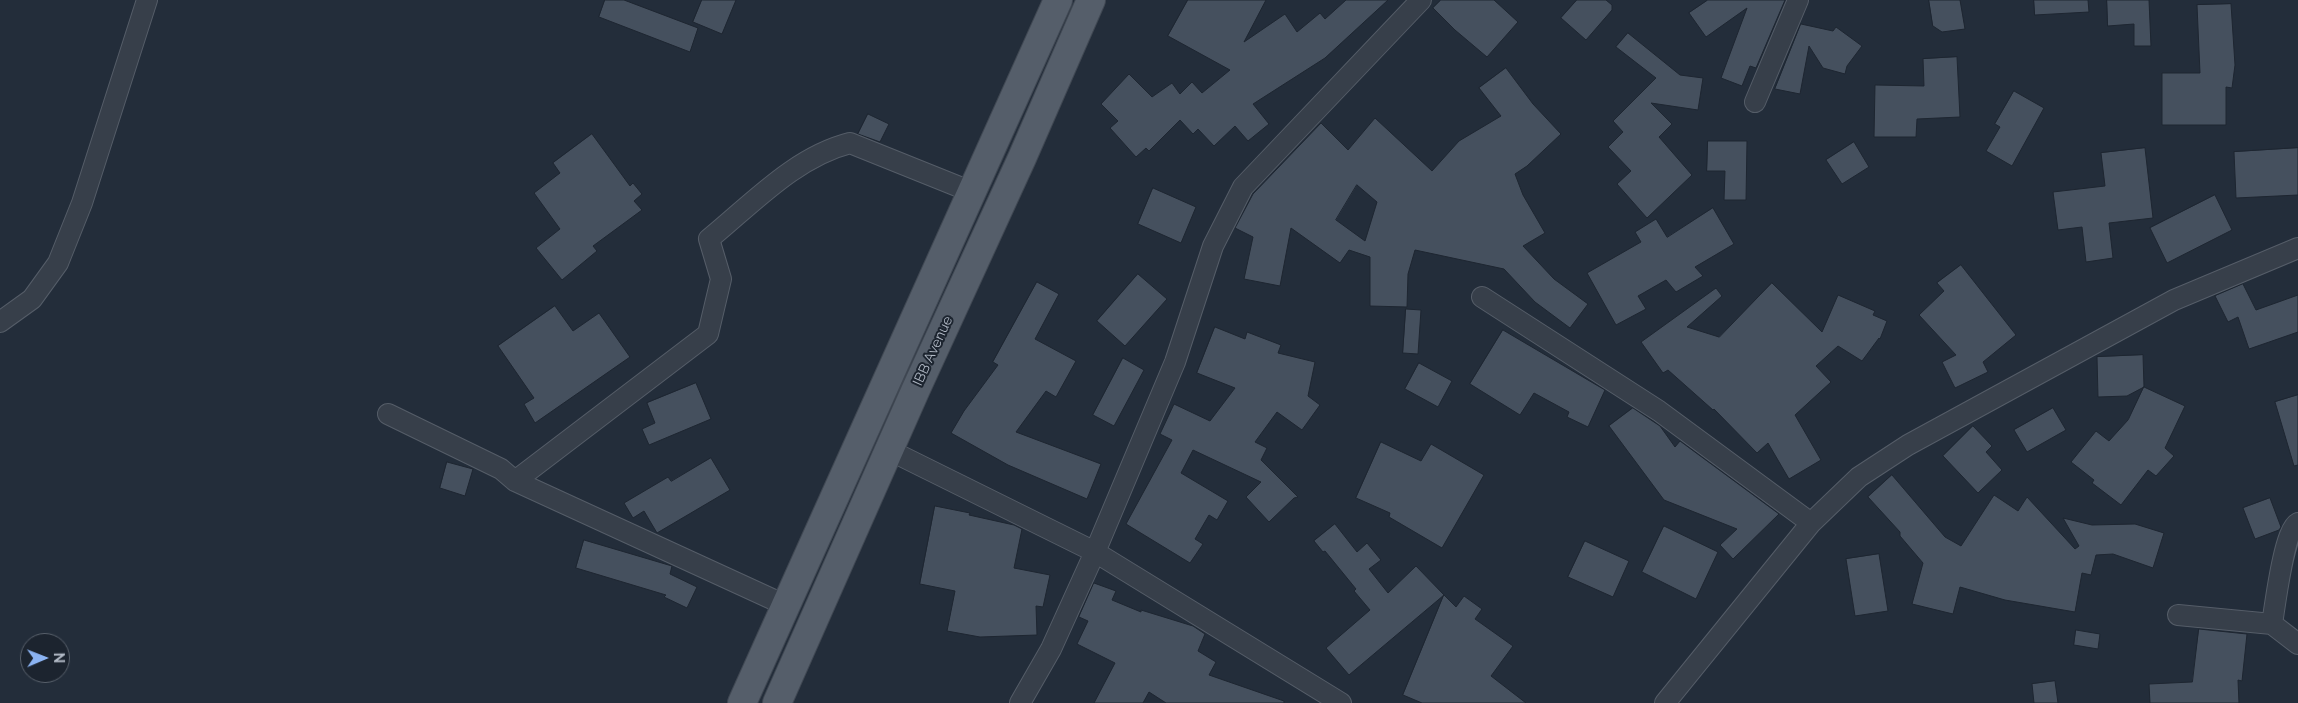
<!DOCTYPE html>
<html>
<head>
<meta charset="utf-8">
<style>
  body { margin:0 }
  #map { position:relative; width:2298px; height:703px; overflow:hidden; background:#232d3a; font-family:Raleway,sans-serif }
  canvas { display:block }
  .north { position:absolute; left:20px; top:633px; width:50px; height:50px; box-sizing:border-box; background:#1c242f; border:1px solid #58606b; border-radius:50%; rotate:89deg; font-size:14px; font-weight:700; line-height:20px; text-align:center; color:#b2bac6 }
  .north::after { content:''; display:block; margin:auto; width:18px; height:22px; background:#8bb3f2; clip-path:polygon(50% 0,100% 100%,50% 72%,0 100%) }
</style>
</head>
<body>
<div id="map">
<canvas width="2298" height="703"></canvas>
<div class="north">N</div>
</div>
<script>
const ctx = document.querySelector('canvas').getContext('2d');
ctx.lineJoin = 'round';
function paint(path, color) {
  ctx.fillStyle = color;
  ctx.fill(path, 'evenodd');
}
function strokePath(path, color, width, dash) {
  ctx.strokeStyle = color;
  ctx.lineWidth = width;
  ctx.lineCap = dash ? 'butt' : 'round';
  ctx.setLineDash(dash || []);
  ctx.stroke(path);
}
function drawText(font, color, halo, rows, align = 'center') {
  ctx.font = font + ' Raleway,sans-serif';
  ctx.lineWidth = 4;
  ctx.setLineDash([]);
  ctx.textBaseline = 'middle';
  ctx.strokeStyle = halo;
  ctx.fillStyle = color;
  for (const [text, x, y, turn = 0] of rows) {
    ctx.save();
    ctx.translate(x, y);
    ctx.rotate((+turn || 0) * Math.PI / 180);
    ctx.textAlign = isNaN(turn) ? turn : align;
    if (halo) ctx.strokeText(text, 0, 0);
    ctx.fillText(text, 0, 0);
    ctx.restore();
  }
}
const building = new Path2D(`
  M605,0H624L698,28L690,52L599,17Z
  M702,0H736L722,34L693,22Z
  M1188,0H1266L1244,42L1285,14L1297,32L1320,13L1325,19L1346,0H1388L1325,58L1253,104L1269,124L1248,141L1235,126L1214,146L1198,129L1193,134L1180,120L1149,151L1146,148L1136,157L1110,128L1118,121L1101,104L1129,74L1152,97L1172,83L1180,94L1192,82L1202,93L1230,70L1168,36Z
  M1441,0H1494L1518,22L1487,57L1455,30L1433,8Z
  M1577,0H1606L1612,5V10L1586,40L1561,18Z
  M1708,0H1785L1756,68L1750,66L1742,86L1721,78L1747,8L1706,37L1689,13Z
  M1929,0H1960L1965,29L1942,32L1933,26Z
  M2034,0H2088L2089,12L2035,15Z
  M2107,0H2149L2151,46H2134V24L2108,26Z
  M2231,4L2235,65L2232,88L2226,87V125H2162V73H2200L2197,5Z
  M1801,24L1833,31L1836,27L1862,46L1847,66L1845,74L1823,68L1809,46L1800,94L1775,89Z
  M1628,33L1680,75L1703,78L1698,110L1651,103L1672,124L1659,137L1692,175L1647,218L1617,184L1631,171L1608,147L1623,132L1613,121L1656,78L1616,47Z
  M1957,57L1960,117L1917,119L1916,137H1874L1875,85L1924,86L1923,59Z
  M1506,68L1533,104L1561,134L1527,166L1515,174L1523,195L1545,233L1523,246L1554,279L1588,304L1570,328L1535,302L1504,269L1415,250L1408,274L1407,307L1370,306V257L1349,250L1340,263L1291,228L1280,286L1244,279L1253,237L1235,228L1253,194L1321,123L1348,150L1375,118L1432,171L1459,141L1501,116L1479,88ZM1357,185L1377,202L1365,241L1336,220Z
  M2014,91L2044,108L2012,166L1986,151L2000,127L1995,124Z
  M868,114L889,124L880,142L858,134Z
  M592,134L630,186L633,183L642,194L634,201L642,210L593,246L597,251L562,280L536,248L560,229L534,193L560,173L553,163Z
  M1708,141H1747L1746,200H1724L1725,171H1707Z
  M1854,142L1869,167L1842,184L1826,160Z
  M2145,148L2153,218L2109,223L2113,258L2086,262L2082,227L2058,230L2053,192L2105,186L2101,153Z
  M2298,148V195L2236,198L2234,152Z
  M1153,188L1196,207L1181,243L1138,224Z
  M2215,195L2232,230L2167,263L2150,228Z
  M1713,208L1734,244L1695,267L1703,276L1676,292L1666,280L1638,296L1646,309L1616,325L1587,273L1641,242L1635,232L1656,219L1667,237Z
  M1961,265L2016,335L1983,362L1988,372L1955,388L1942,362L1956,355L1919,315L1944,291L1937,283Z
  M1138,274L1167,299L1125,346L1097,321Z
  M1037,282L1059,294L1035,339L1076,361L1056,397L1046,391L1016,432L1101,464L1087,499L1008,465L951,433L964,411L998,365L993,362Z
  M1772,283L1822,332L1838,295L1875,311L1873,315L1887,321L1880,339L1879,338L1862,361L1838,346L1816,366L1831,382L1795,415L1821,460L1789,479L1768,443L1757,453L1714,409L1713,410L1668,370L1663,373L1641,342L1716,288L1722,296L1687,327L1719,337Z
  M2243,284L2256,310L2298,295V332L2249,349L2238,317L2228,322L2215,296Z
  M555,306L573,331L599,313L630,357L535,423L524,404L534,398L498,346Z
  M1406,309L1421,310L1418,354L1403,353Z
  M1215,327L1245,339L1247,332L1281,345L1278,353L1315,362L1308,396L1320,405L1302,430L1277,412L1255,442L1267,448L1261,460L1298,497L1294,498L1269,522L1246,497L1261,482L1193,450L1181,473L1228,501L1217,520L1209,515L1195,539L1203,544L1190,563L1126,524L1172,440L1160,434L1174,404L1210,421L1235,388L1197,373Z
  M1503,330L1605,390L1588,427L1567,417L1569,412L1534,393L1520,415L1470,384Z
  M2143,355L2144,387L2127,396L2098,397L2097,357Z
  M1123,358L1144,370L1114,426L1093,415Z
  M1419,363L1452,381L1438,407L1405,389Z
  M696,383L711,419L649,445L642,429L655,423L647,403Z
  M2144,387L2185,406L2165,448L2174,456L2156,476L2148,470L2121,505L2092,483L2094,480L2071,462L2096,431L2109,441L2128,420Z
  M2298,395V465L2294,466L2275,402Z
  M1633,408L1660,426L1675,447L1680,441L1779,514L1733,559L1720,545L1737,529L1664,500L1609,426Z
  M2053,408L2066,430L2027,452L2014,430Z
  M1973,426L1992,446L1986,452L2002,470L1978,493L1943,456Z
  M1381,442L1421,461L1431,444L1484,475L1442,548L1389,517L1390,513L1356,498Z
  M711,458L730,490L657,533L644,511L633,518L624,503L668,477L671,481Z
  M447,462L473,469L465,496L440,488Z
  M1892,475L1945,537L1961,546L1994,495L2018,511L2027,497L2075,549L2079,546L2063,518L2092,525L2135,524L2164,533L2153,568L2113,554L2096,555L2091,575L2082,573L2075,612L2005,600L1960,587L1953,614L1912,604L1923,563L1900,536V532L1868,497Z
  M2270,498L2281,527L2279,530L2255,539L2243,508Z
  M935,506L970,513L969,515L1014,525L1022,529L1014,568L1050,575L1043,607L1036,606L1037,635L980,637L947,631L955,591L920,584Z
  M1335,524L1357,552L1367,543L1381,560L1369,569L1388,593L1416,566L1444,595L1349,675L1326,648L1370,610L1354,591L1356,589L1325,551L1323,552L1314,541Z
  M1664,526L1718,552L1696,599L1642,572Z
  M584,540L672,566L670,574L697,587L687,608L664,597L666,595L576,568Z
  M1585,541L1629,561L1613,597L1568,577Z
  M1879,554L1888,611L1855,616L1846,559Z
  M1094,583L1116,591L1112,600L1141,612V610L1193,626L1205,634L1198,651L1216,662L1209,675L1284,701V703H1166L1149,692L1143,703H1094L1115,663L1077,644L1088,621L1079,617Z
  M1444,595L1456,607L1464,596L1482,609L1475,619L1513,646L1491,676L1526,703H1422L1403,695Z
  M2199,629L2247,634L2242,681L2238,680L2239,703H2150L2149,684L2192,682Z
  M2076,630L2100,634L2098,649L2074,645Z
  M2055,681L2058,703H2034L2032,684Z`);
const street = new Path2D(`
  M1755,102L1798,0
  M1482,297L1659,411L1811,523
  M0,322L32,299L58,263L82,203L147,0
  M388,414L501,469L515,481L785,605
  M889,450L1095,552L1341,703
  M515,481L708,334L721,279L709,239C752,204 795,157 850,143L972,192
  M2178,615L2272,624L2298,644
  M2272,624C2275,606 2284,530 2298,523
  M1020,703L1051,649L1095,552L1175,362L1213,246L1243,187L1421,0
  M1665,703L1811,523L1859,477L1908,445L2174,300L2298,248`);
const primary = new Path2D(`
  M742,703L1058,0
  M777,703L916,389L1022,158L1091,0`);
const streetNames = [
  ["IBB Avenue",933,351,-65]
];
paint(building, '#45505e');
strokePath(building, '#1e2631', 1);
strokePath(street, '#555d68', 22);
strokePath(primary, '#404853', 30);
strokePath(street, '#373f4a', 20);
strokePath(primary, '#555e6a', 28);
drawText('14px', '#b2bac6', '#1c242f', streetNames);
</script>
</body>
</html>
